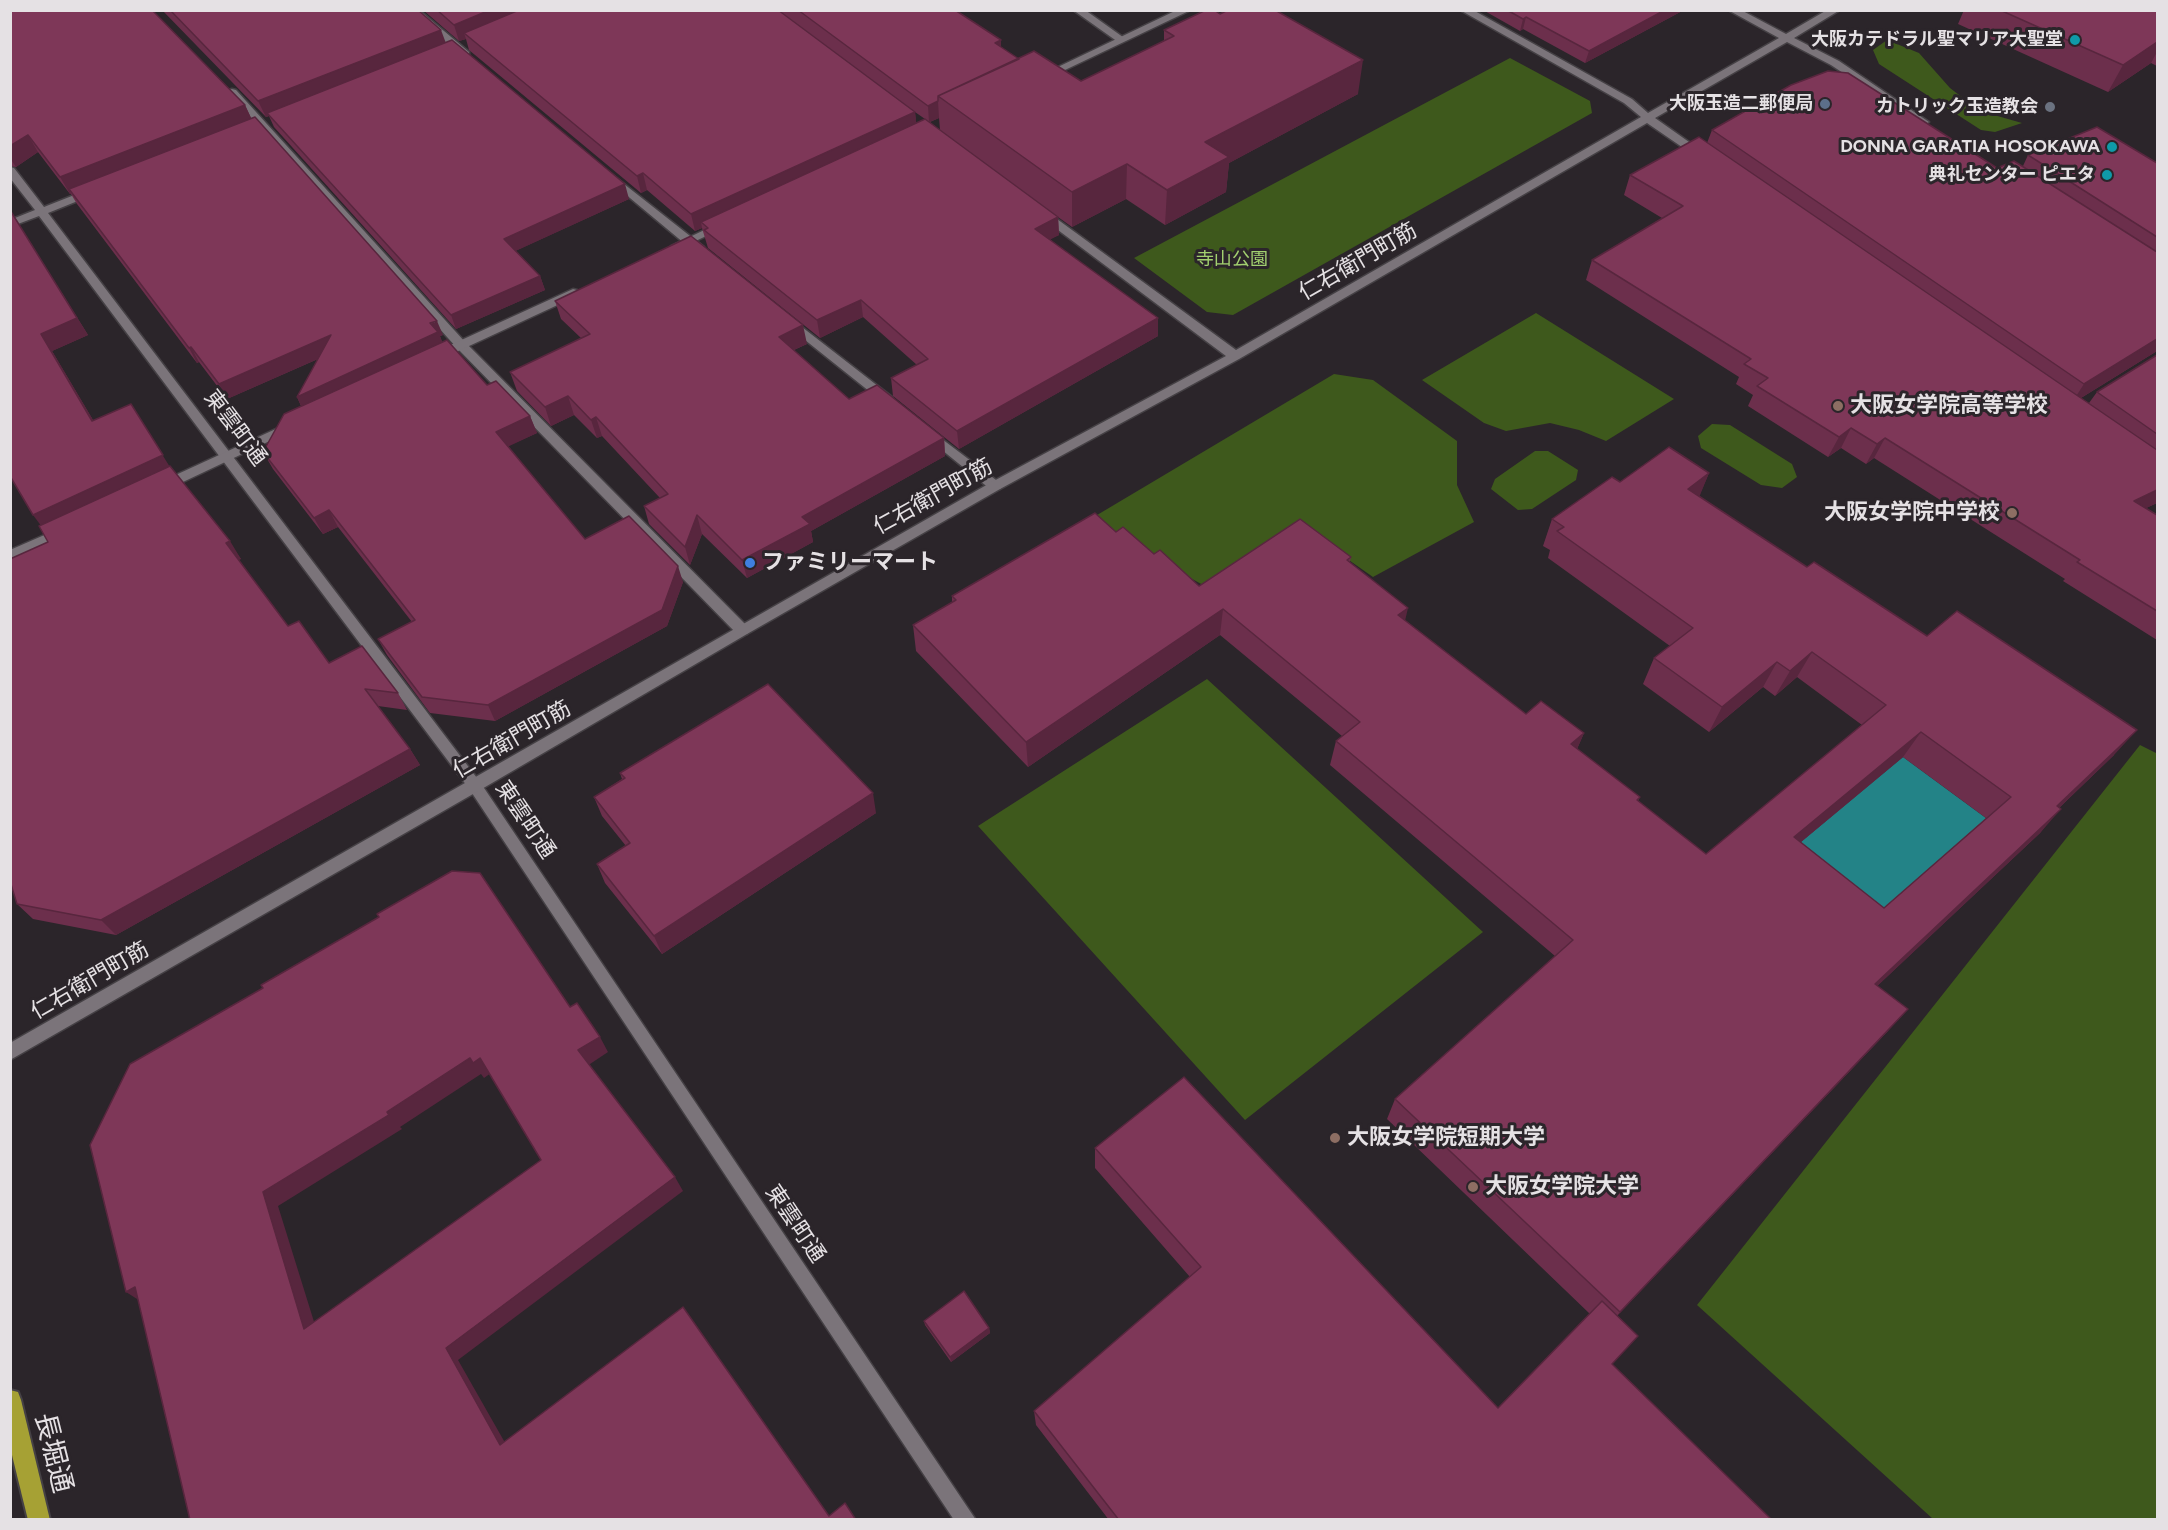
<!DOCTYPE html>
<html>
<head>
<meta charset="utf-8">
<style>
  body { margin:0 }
  #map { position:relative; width:2168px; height:1530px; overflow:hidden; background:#2b252a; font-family:Figtree,sans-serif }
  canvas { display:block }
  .frame { position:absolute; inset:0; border:12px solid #e5e1e4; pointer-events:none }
</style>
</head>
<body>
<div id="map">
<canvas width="2168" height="1530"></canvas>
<div class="frame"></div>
</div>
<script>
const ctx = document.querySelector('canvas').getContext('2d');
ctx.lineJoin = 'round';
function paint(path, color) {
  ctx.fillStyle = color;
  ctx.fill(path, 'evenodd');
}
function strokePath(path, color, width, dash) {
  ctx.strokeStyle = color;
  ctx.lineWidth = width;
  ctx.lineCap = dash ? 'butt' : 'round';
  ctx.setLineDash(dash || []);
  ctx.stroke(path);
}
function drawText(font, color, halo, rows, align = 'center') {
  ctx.font = font + ' Figtree,"Noto Sans JP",sans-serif';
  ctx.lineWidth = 6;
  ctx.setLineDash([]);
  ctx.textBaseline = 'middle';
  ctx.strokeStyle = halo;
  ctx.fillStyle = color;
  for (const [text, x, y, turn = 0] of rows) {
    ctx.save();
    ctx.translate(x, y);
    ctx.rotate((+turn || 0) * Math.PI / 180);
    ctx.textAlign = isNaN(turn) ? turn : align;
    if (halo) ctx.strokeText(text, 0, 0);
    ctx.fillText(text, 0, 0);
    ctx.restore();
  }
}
const green = new Path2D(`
  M1887,40L1919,53L1950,88L1980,111L2022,123L1995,132L1981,130L1879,64L1873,50Z
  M1510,58L1590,101L1592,113L1233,315L1207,312L1134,258Z
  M1536,313L1674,399L1606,441L1579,430L1550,423L1506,431L1484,423L1422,380Z
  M1334,374L1373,380L1457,441V485L1474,522L1373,577L1306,530L1203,585L1087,521Z
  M1712,424L1730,425L1792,464L1797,477L1782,488L1761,485L1701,448L1698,436Z
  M1535,451H1548L1578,470L1576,480L1532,509L1518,510L1491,489L1495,479Z
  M1207,679L1483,932L1245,1120L978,826Z
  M2140,745L2158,754L2157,1519H1933L1697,1305Z`);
const water = new Path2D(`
  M1903,757L1990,821L1866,931L1778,861Z`);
const service = new Path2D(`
  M1073,10H1085L1127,40L1118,42Z`);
const minor = new Path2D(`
  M407,10H419L469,52V56H461Z
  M232,89L236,90L465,342L747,626L749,630L747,634H737L457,348L228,94V90Z
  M10,167L14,168L44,207L87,190H95V194L48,213L480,782L976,1520H954L470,790L39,216L10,227V220L35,210L10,178Z
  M610,173L704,247V253H696L606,178V174Z
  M789,317L892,397L894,400L892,403H884L785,324V318Z
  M930,430L1000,483L1002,486L1000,489H990L926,437L924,434L926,431Z`);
const tertiary = new Path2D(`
  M1177,10H1191L1046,79L1037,77Z
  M1460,10H1473L1632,99L1648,113L1779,38L1728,10H1741L1786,34L1827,10H1840L1794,38L1839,61L1929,122L1924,125L1920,124L1831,65L1787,42L1655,118L1706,154V158H1698L1647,123L1239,359L1000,489L747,634L480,790L10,1060V1043L990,483L1226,356L1038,215V211H1046L1236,350L1641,117L1624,103Z
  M721,222L727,225L725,227L681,248H673L671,246Z
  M573,289L577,290V296L441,359H433L431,356L433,353Z
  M291,422L295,423L297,426L295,429L166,490L161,492L154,487L156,484Z
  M65,526L72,531L70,534L10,561V550Z`);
const trunk = new Path2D(`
  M10,1390L18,1392L21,1400L50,1520H28L10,1447Z`);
const wall = new Path2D(`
  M10,10L245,105L251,118L443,335L440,336L442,342L487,385L530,416L537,433L508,446L585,539L683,582L667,626L495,721L430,713L387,655L378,639L412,622L338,527L323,534L273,469L263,452L301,406L297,397L318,359L227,399L199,362L197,363L77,204L71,194H70L38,152L16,167L10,166Z
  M162,10H418L445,43L629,199L515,251L540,276L545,290L456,329L274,127L269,116L266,117Z
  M423,10H955L1001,47L1019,59L1081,81L1164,42V30L1358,94L1229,163L1226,192L1165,225L1126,199L1072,227L1058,217L1059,235L1050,239L1158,336L959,449L893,396L891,378L917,365L863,317L820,338L708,248L702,228L695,231L647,190L641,193L469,50L466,39L459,41ZM915,112L925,119L916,123ZM939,118L940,130L930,122Z
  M1483,10H1684L1585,63L1523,29L1520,31Z
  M1964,10H2157V66L2151,63L2108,92L1958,24Z
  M1712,130L1997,168L2023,166L2028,155L2157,163V351L2081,398L2089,403L2097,392L2157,355V503L2146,508L2157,515V640L2063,581L2065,579L1874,458L1866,464L1841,448L1828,457L1748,406L1753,395L1736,384L1739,377L1586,280L1592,260L1662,218L1624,195L1630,175L1707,143Z
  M10,210L88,335L52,351L93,420L170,467L241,559L238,560L288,626L329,663L398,693L407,710L378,706L410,749L420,765L116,935L33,919L17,904L48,542L41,526Z
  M555,301L807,344L794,350L849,399L944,438L945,456L811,531L813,542L747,578L702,534L690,565L649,524L644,506L660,498L602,436L597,438L574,415L551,426L517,391L510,372L581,338L561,319Z
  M1709,473L1699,496L1807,567L1927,636L2114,755L2060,807L2040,833L1877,986L1888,1031L1617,1316L1612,1364L1772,1520H1109L1036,1425L1034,1411L1190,1277L1095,1168V1148L1498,1408L1590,1314L1387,1119L1395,1099L1555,956L1330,765L1336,741L1342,736L1220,635L1028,767L916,651L913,625L952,602V596L1116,532L1154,554L1199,586L1351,557L1350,562L1405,620L1526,714L1584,733L1577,749L1640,797L1638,801L1706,854L1862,725L1797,677L1775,696L1763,687L1709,732L1643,684L1654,658L1670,646L1548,558L1550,550L1543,546L1552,519L1620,482ZM1903,757L1986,818L1884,908L1801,842Z
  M620,773L876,813L662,954L605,883L597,864L626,846L602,816L594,797L622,779Z
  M924,1321L989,1328L990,1333L951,1362L925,1325Z`);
const shadedWall = new Path2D(`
  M490,10H538L464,33L466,39L459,41L454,25Z
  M1665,10H1684L1585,63L1589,51Z
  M1526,17L1523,29L1520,31L1523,19Z
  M441,30L447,46L267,113L269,116L266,117L258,101Z
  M1001,40V57L995,43Z
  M2157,42V52L2151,63L2108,92L2123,65Z
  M1363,60L1358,94L1229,163L1226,192L1165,225L1167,190L1205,142Z
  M938,101L939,118L929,122L928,106Z
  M245,105L253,122L69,189L71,194H70L60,177Z
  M915,112L917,129L701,222L702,228L695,231L691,214Z
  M28,135L38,152L16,167L10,158V146Z
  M1127,164L1126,199L1072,227V192Z
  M643,173L647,190L641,193L637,176Z
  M625,184L629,199L509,254L504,239Z
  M10,210L88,335L52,351L103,437L92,421L41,334Z
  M1058,217L1059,235L1036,247L1035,229Z
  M540,276L545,290L456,329L451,315Z
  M861,300L863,317L820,338L817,320Z
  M1158,318V336L959,449L957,431Z
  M437,321L443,335L440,336L444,347L304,412L297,397Z
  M803,325L807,344L782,355L779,337Z
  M331,335L338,350L227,399L219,384Z
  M2157,339V351L2071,404L2084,384Z
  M191,347L199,362L197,363L189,348Z
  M568,396L574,415L551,426L545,407Z
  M131,404L173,472L45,531L33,515Z
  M530,416L537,433L503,449L496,432Z
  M596,417L602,436L597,438L591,420Z
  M1851,428L1841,448L1828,457L1839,437Z
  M944,438L945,456L811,531L813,542L747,578L742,560L802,517Z
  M1885,438L1874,458L1866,464L1877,444Z
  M1709,473L1698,500L1688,489Z
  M2157,490V503L2119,521L2134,501Z
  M329,510L338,527L323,534L314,518Z
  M697,515L702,534L690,565L685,547Z
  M230,541L241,559L237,560L226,543Z
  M678,566L683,582L667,626L495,721L488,705Z
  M1408,608L1402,634L1398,615Z
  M1223,609L1220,635L1028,767L1026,742Z
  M1812,652L1797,677L1775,696L1790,671Z
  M1777,662L1763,687L1709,732L1722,707Z
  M2137,730L2114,755L2036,830L2057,806Z
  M1921,732L1903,757L1778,861L1794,837Z
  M1584,733L1573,758L1571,744Z
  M410,749L420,765L116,935L101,920Z
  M873,793L876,813L662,954L654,936Z
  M2061,809L2040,833L1856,1006L1875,984Z
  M1908,1009L1888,1031L1605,1328L1620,1312Z
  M600,1037L608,1052L587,1066L578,1050Z
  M470,1058H480L491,1073L484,1078L481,1074L400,1127L402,1129L278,1206L320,1341L304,1329L263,1192Z
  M675,1177L683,1191L458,1360L512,1455L500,1445L446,1348Z
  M135,1287L145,1304L126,1292Z
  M989,1328L990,1333L951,1362L950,1357Z`);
const building = new Path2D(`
  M10,10H152L245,105L60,177L28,135L10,146Z
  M170,10H418L441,30L258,101Z
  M437,10H490L454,25Z
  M519,10H778L915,112L691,214L643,173L637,176L464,33Z
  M798,10H955L1001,40L995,43L1019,59L938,96V101L928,106Z
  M1206,10H1214L1220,14L1228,10H1275L1363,60L1205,142L1229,157L1167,190L1127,164L1072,192L938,96L1034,51L1081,81L1174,36L1164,30Z
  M1507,10H1665L1589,51L1526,17L1523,19Z
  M2000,10H2157V42L2123,65Z
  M452,40L625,184L504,239L540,276L451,315L267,113Z
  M1828,71L1848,73L1997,168L2014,161L2157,252V339L2084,384L1712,130L1791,85Z
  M255,117L437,321L430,323L438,332L297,397L331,335L219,384L191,347L189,348L69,189Z
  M925,119L1058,217L1035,229L1158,318L957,431L891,378L928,359L861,300L817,320L704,230L708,228L701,222Z
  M2097,127L2157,163V237L2028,155Z
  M1699,137L2157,450V490L2134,501L2157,515V611L2077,562L2080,560L1885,438L1877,444L1851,428L1839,437L1757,386L1768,378L1744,364L1751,359L1592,260L1683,206L1630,175Z
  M10,210L77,318L41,334L92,421L131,404L163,455L33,515L10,476Z
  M691,236L803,325L779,337L849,399L877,385L944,438L802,517L810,524L742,560L697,515L685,547L644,506L668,494L596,417L591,420L568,396L545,407L510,372L590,334L555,301Z
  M447,340L487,385L496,381L530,416L496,432L585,539L629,516L678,566L662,610L488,705L422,697L378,639L415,620L329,510L314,518L263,452L284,414Z
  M2157,355V434L2097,392Z
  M1669,447L1709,473L1688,489L1807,567L1814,562L1927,636L1957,611L2137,730L2057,806L2061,809L1875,984L1908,1009L1620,1312L1395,1099L1573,940L1336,741L1360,722L1223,609L1026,742L913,625L956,600L952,596L1095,513L1116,532L1123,527L1154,554L1160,550L1199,586L1300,519L1351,557L1347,560L1408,608L1398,615L1526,714L1541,701L1584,733L1571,744L1640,797L1637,800L1706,854L1886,705L1812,652L1790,671L1777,662L1722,707L1654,658L1693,628L1557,531L1564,527L1552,519L1612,477L1620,482ZM1921,732L2011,797L1884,908L1794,837Z
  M170,466L230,541L226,543L288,626L299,621L329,663L362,646L398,693L365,689L410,749L101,920L17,904L10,881V559L48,542L39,526Z
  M768,684L873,793L654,936L597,864L630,843L594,797L625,778L620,773Z
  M452,871L480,873L570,1007L577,1003L600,1037L578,1050L675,1177L446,1348L500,1445L683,1307L829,1516L845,1503L856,1520H190L135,1287L126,1292L90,1145L130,1064L263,988L261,985L379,917L377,914ZM470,1058L473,1063L480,1058L541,1160L304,1329L263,1192L389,1115L387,1112Z
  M1184,1077L1498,1408L1602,1301L1638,1336L1612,1364L1772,1520H1119L1034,1411L1201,1267L1095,1148Z
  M964,1291L989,1328L950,1357L924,1321Z`);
const markers = [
  [2075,40,6,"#0f9aa8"],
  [1825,104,6,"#5c6f8a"],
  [2050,107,6,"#6b7280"],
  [2112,147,6,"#0f9aa8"],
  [2107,175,6,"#0f9aa8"],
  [1838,406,6,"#8d6e63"],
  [2012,513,6,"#8d6e63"],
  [750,563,6,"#3f7fe0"],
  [1335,1138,6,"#8d6e63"],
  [1473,1187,6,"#8d6e63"]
];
const farPoinames = [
  ["大阪カテドラル聖マリア大聖堂",2063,40],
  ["大阪玉造二郵便局",1813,104],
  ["カトリック玉造教会",2038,107],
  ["DONNA GARATIA HOSOKAWA",2100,147],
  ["典礼センター ピエタ",2095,175]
];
const farParknames = [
  ["寺山公園",1232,260]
];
const streetNames = [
  ["仁右衛門町筋",1358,262,-30],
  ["東雲町通",235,428,53],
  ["仁右衛門町筋",933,497,-29],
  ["仁右衛門町筋",512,740,-30],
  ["東雲町通",525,820,56],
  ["仁右衛門町筋",90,981,-30],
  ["東雲町通",795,1224,56]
];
const poiNames = [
  ["大阪女学院高等学校",1850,406],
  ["大阪女学院中学校",2000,513,"right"],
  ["ファミリーマート",762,563],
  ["大阪女学院短期大学",1347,1138],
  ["大阪女学院大学",1485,1187]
];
const nearStreetnames = [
  ["長堀通",53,1453,76]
];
paint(green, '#3e591c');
paint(water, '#238387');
strokePath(service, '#454145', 3);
strokePath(minor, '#454145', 3);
strokePath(tertiary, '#454145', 3);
strokePath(trunk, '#454145', 4);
paint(service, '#7b747a');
paint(minor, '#7b747a');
paint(tertiary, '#7b747a');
paint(trunk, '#a6a134');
paint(wall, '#6c2f4c');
paint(shadedWall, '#58263e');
paint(building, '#7e3758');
strokePath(building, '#58263e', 1.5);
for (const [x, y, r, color] of markers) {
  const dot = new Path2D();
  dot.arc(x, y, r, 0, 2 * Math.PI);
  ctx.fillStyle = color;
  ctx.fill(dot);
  strokePath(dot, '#2b252a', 2);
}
drawText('bold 18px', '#e5e1e4', '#2b252a', farPoinames, 'right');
drawText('18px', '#a2d06f', '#2b252a', farParknames);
drawText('22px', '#e5e1e4', '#2b252a', streetNames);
drawText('bold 22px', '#e5e1e4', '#2b252a', poiNames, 'left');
drawText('27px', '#e5e1e4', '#2b252a', nearStreetnames);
</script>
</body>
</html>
